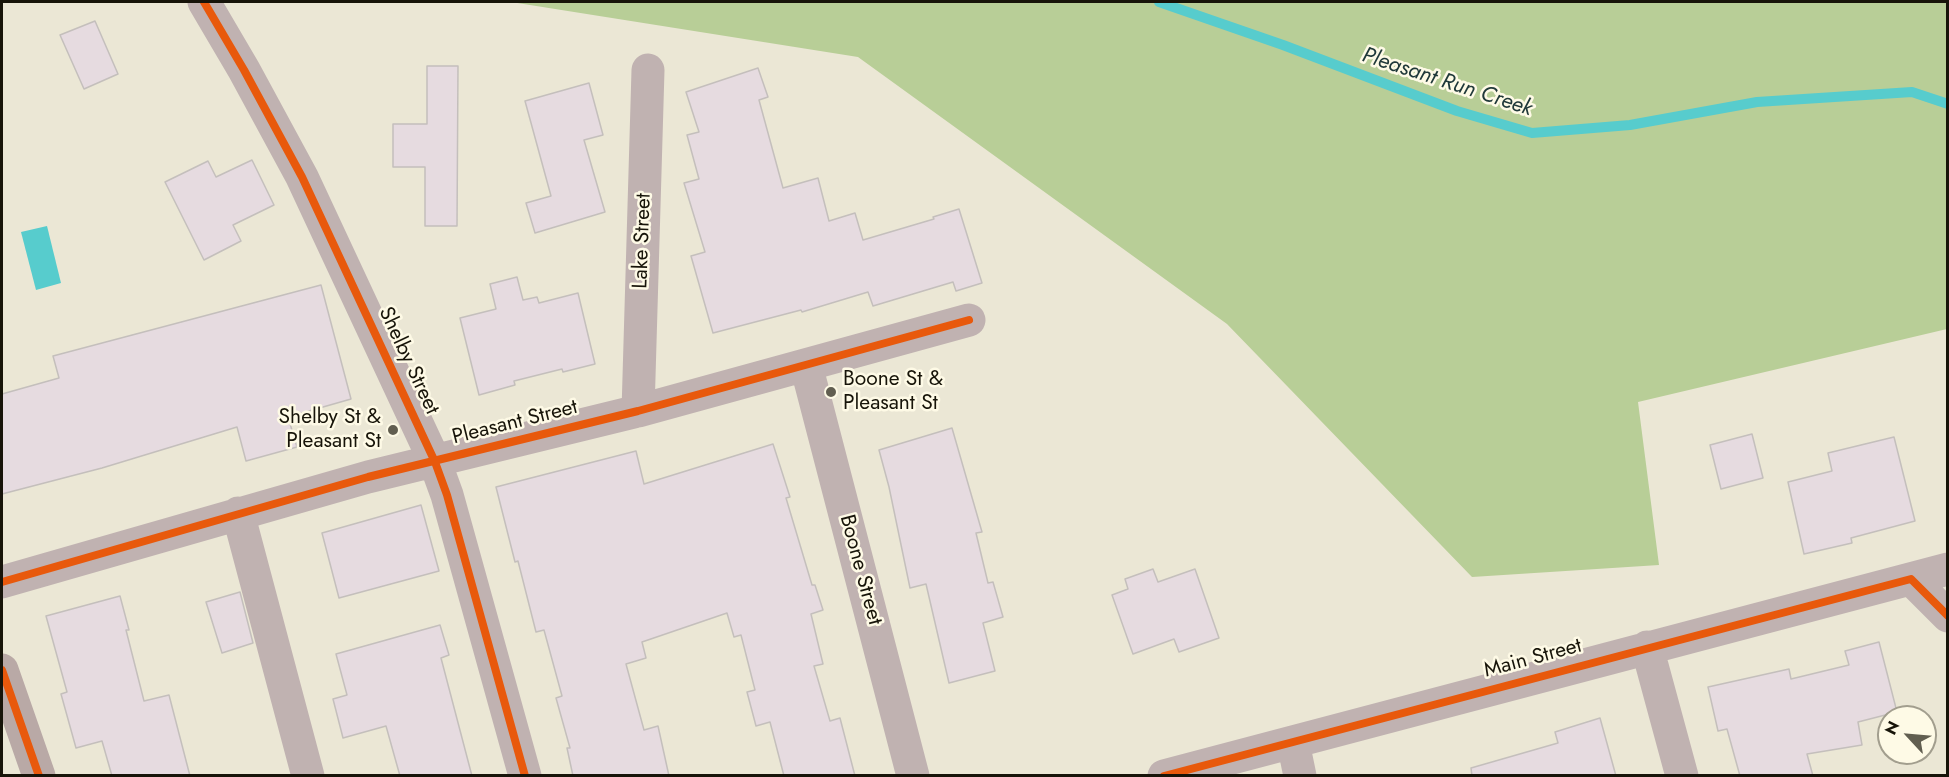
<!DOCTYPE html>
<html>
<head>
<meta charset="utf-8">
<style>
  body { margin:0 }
  #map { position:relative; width:1949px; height:777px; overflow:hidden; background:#ebe7d5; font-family:Jost,sans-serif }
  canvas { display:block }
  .frame { position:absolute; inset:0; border:3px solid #171409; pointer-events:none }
  .north { position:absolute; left:1877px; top:705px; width:60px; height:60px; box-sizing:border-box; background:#fefae6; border:2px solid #a29e8e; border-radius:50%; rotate:296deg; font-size:16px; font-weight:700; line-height:24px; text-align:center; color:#171409 }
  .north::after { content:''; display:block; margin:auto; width:21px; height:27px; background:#615e50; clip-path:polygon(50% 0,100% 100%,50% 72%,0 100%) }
</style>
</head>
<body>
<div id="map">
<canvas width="1949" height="777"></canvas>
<div class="frame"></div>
<div class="north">N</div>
</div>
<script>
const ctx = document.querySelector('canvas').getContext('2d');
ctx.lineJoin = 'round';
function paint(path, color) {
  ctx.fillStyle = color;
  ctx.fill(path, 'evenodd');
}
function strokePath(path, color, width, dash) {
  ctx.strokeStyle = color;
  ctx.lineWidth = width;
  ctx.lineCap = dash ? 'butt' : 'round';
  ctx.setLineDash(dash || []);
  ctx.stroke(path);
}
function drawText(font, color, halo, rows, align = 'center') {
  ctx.font = font + ' Jost,sans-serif';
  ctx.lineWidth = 5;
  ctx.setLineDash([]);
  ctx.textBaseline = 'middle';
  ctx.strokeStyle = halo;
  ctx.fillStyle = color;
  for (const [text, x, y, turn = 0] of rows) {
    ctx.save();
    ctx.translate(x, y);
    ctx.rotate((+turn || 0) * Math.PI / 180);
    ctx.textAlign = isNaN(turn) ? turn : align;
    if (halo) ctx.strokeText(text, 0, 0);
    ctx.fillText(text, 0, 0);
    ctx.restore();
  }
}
const forest = new Path2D(`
  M511,2H1947V329L1638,402L1659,565L1472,577L1227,324L858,57Z`);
const water = new Path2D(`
  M47,226L61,283L36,290L21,232Z`);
const stream = new Path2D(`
  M1159,2L1283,45L1457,111L1532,133L1630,125L1757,102L1912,92L1948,104`);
const building = new Path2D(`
  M95,21L118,74L84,89L60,35Z
  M427,66H458L457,226H425V167H393V124H427Z
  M758,68L768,97L759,100L783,188L818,178L829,221L855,213L863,240L934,219L933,217L959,209L982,283L956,291L953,282L873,306L868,292L802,312L801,310L713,333L691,256L705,252L684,183L699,179L687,135L699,132L686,92Z
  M589,83L603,135L584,140L605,212L535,233L526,203L551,196L525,101Z
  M252,160L274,205L233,225L241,241L204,260L165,182L208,161L216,177Z
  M517,277L523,300L537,297L539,303L578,293L595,364L563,372L562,369L514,381L515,385L479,395L460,318L496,309L490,284Z
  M321,285L351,399L288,417L297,447L246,461L237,427L102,468L2,494V394L59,378L53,356Z
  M952,428L982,532L976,533L988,583L993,582L1003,617L983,623L995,671L949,683L926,584L910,588L889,487L879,450Z
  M1752,434L1763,478L1721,489L1710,445Z
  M1894,437L1915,521L1851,538L1852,543L1804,554L1788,482L1832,471L1828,453Z
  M773,444L790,497L786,498L812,585H815L823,610L811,614L823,664L814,666L830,721L840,718L855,776H784L770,722L756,726L747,692L755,690L741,635L734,637L727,613L642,642L646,658L626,664L644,730L658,726L669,776H573L567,748H570L556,698L562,696L544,630L536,632L518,561L515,562L496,487L636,451L644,484Z
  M421,505L439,571L339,598L322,533Z
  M1153,569L1158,582L1195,569L1219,638L1179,652L1174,639L1133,654L1112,595L1128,589L1125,579Z
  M240,592L253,643L222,653L206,602Z
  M120,596L129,630H126L144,701L169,695L190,776H112L102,741L76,748L61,694L67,692L46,616Z
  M440,625L449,655L441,658L472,776H400L386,726L343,738L333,699L347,695L336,654Z
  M1879,642L1897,712L1858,722L1862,745L1807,754L1813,776H1740L1727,729L1718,731L1708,687L1789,669L1791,679L1849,665L1845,651Z
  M1600,718L1616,776H1472L1471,768L1558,743L1555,732Z`);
const minor = new Path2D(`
  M204,2L244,70L302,177L435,462L447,495L525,776
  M806,365L913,776
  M638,411L648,70
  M238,513L308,776
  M1911,579L1948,616
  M2,582L368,477L638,411L969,320
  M1647,647L1682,776
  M1293,742L1300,776
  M1164,776L1948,569`);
const major = new Path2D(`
  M2,670L39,776`);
const cycleway = new Path2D(`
  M204,2L244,70L302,177L435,462L447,495L525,776
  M2,582L368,477L638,411L969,320
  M2,670L39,776
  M1164,776L1911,579L1948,616`);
const markers = [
  [831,392,6,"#615e50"],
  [393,430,6,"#615e50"]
];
const streetNames = [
  ["Lake Street",643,241,-88],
  ["Shelby Street",408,361,65],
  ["Pleasant Street",515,423,-14],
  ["Boone Street",860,570,75],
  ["Main Street",1533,659,-15]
];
const poiNames = [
  ["Boone St &",843,380],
  ["Pleasant St",843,404],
  ["Shelby St &",381,418,"right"],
  ["Pleasant St",381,442,"right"]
];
const waterNames = [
  ["Pleasant Run Creek",1447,83,18]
];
paint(forest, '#b8ce97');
paint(water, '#57cccd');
strokePath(stream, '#57cccd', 10);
paint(building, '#e6dbe0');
strokePath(building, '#c4bfbc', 1.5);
strokePath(minor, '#c0b2b1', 33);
strokePath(major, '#b9a9a6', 33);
strokePath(cycleway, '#e8590c', 8);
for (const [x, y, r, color] of markers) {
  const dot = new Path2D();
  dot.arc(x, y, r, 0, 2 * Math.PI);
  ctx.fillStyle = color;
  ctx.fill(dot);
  strokePath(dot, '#fefae6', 2);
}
drawText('21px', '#171409', '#fefae6', streetNames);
drawText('21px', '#171409', '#fefae6', poiNames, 'left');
drawText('italic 22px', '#20393a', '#fefae6', waterNames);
</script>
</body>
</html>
